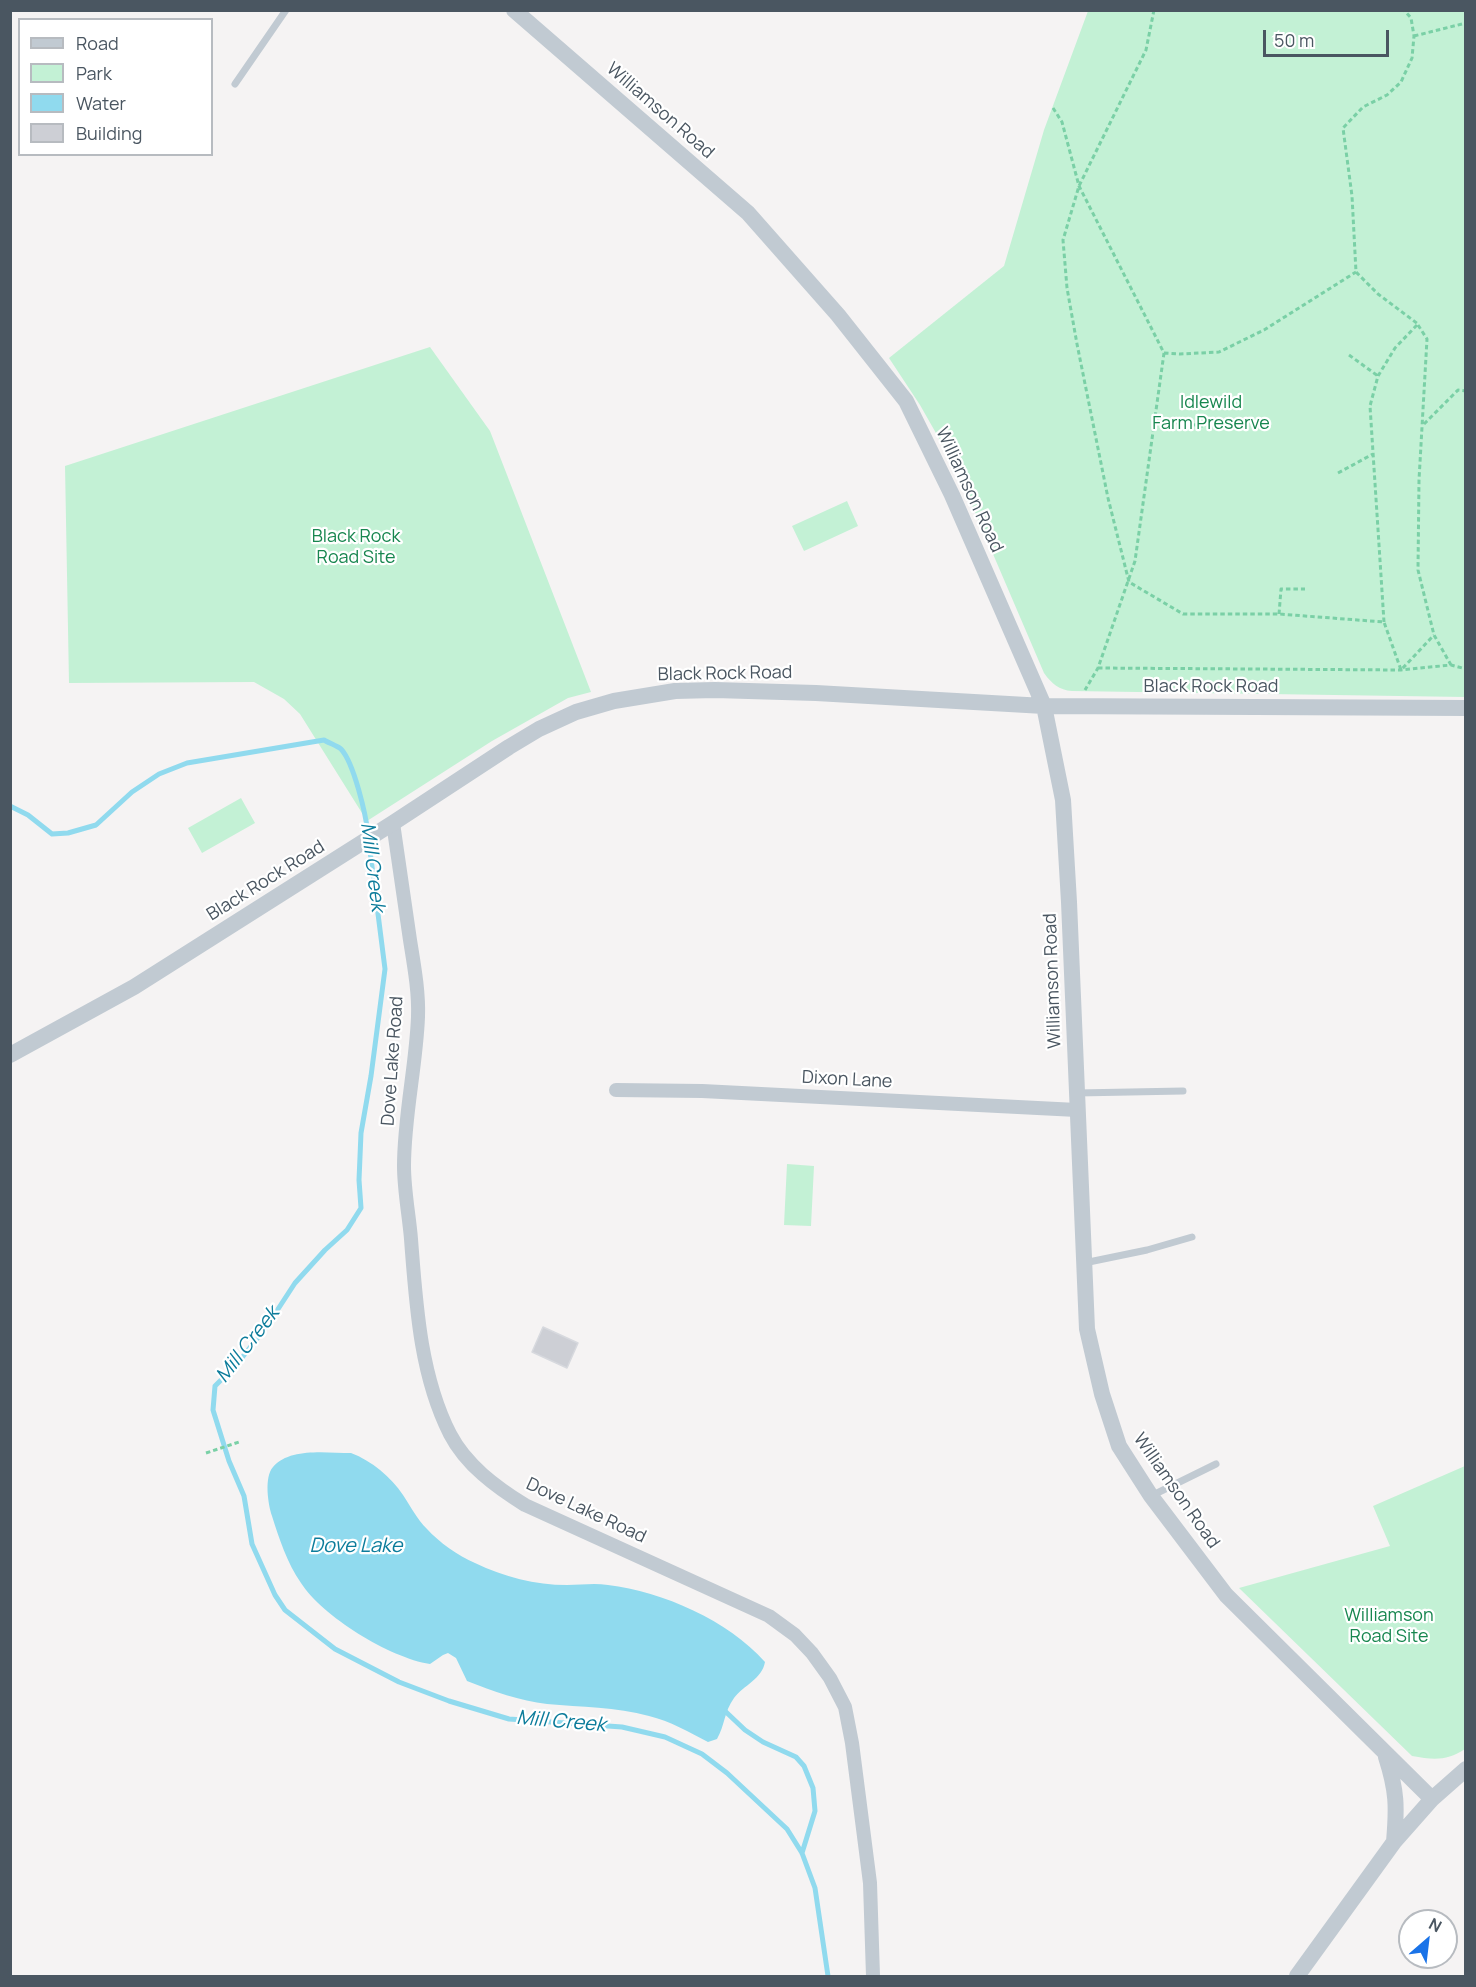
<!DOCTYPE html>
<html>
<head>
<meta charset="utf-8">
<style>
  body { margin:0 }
  #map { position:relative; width:1476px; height:1987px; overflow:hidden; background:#f5f3f3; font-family:Manrope,sans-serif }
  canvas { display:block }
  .frame { position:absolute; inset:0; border:12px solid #4a5661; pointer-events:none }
  .legend { position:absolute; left:18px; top:18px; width:195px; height:138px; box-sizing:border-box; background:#fff; border:2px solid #b7bbc0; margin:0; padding:8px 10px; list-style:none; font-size:18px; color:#4a5661 }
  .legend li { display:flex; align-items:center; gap:12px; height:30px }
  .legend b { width:30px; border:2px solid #b7bbc0 }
  .north { position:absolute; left:1398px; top:1909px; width:60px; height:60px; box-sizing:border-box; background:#fff; border:2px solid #b7bbc0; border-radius:50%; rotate:28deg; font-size:16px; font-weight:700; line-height:24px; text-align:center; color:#4a5661 }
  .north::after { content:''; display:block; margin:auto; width:21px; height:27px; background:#1a73e8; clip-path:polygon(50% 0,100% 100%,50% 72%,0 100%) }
  .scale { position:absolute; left:1263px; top:30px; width:126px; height:27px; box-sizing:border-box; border:3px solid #4a5661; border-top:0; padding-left:8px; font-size:18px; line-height:21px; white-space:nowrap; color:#4a5661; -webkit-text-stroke:4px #fff; paint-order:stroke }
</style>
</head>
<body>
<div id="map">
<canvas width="1476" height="1987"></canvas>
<div class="frame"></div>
<ul class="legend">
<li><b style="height:8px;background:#c1cad2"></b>Road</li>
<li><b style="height:16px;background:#c3f1d5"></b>Park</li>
<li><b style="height:16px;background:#90daee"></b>Water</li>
<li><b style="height:16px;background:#cdcfd5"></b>Building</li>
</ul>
<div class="north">N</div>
<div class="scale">50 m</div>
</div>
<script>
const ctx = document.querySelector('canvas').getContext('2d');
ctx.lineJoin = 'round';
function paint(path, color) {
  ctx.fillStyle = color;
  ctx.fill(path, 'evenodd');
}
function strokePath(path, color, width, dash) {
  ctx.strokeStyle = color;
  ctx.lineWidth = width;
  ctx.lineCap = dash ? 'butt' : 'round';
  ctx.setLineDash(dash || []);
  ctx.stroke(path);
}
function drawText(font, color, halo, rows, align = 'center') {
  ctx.font = font + ' Manrope,sans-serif';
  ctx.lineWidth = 4.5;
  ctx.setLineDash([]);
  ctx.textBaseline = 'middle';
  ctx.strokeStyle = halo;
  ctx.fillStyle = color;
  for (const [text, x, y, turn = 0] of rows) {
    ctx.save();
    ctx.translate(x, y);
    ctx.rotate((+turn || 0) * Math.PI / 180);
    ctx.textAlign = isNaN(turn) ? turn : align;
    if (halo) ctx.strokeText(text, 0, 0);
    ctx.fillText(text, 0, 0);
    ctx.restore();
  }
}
const green = new Path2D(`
  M1088,11H1465V697L1072,691C1059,690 1052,684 1044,673L957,470L920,405L889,358L1004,266L1044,130Z
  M430,347L490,431L591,692L568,698L492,741L367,821L300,714L284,699L254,682L69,683L65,466Z
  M847,501L858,526L804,551L792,526Z
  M241,798L255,823L202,853L188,828Z
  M787,1164L814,1166L811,1226L784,1225Z
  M1465,1466V1749C1447,1761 1434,1760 1412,1756L1239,1588L1390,1546L1373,1506Z`);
const water = new Path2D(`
  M351,1453C372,1461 391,1477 403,1495C411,1507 417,1519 427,1529C439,1542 458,1556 475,1563C504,1577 535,1585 567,1585C581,1585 594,1583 608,1585C663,1592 728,1620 765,1662C762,1679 744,1685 734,1698C724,1712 725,1725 717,1739L708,1742C689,1732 670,1721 649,1716C616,1707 581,1707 547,1704C520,1701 493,1691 467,1681L456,1658L448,1653L443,1655L430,1664C390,1658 322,1616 301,1583C287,1563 279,1538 272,1516C268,1504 264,1477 273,1467C290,1447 327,1453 351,1453Z`);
const stream = new Path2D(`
  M10,806L28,815L52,834L68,833L96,825L132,792L159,774L187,763L324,740C329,743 337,746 341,749C354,763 366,815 368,834
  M369,843L385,969L371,1076L361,1133L359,1180L361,1208L347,1230L325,1250L295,1283L267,1326L237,1364L215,1386L213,1410L229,1461L244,1496L252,1544L275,1595L285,1610L335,1649L399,1682L449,1701L509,1719L622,1727L665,1737L702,1754L727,1773L787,1829L802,1853L815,1888L828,1976
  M726,1712L745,1730L763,1742L796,1757L804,1766L813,1788L815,1811L802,1853`);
const building = new Path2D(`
  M543,1327L578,1343L567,1368L532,1352Z`);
const path = new Path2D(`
  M1154,10L1146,50L1079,186L1063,240L1067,288L1077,344L1108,498L1129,582L1183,614H1279L1384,622L1401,670L1434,635
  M1414,36L1466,23
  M1053,108L1062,122L1079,186L1164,353L1135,561L1098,668L1085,690
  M1418,325L1427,339L1419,480L1418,570L1434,635L1451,665
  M1164,353L1180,354L1219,352L1264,330L1356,272
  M1349,355L1378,376
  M1154,420L1203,426
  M1424,424L1458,390L1466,391
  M1338,473L1373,454
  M1279,614L1281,589H1305
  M1384,622L1370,406L1378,376L1395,348L1418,324L1378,294L1356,272L1352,196L1343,128L1363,107L1387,95L1401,82L1412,58L1414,36L1411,18L1404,10
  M1098,668L1401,670L1451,665L1466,669
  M206,1453L239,1442`);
const service = new Path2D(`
  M235,84L286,10
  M1077,1093L1183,1091
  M1084,1263L1147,1250L1192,1237
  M1151,1496L1216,1464`);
const minor = new Path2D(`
  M393,823C399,862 404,901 410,940C414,965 419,992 418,1017C416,1067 404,1116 404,1166C404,1190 409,1215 411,1239C416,1304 420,1375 450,1434C466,1465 496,1487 525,1505L769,1616L795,1635L812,1653L830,1678L845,1707L852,1743L870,1883L873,1976
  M616,1090L702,1091L1077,1110`);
const tertiary = new Path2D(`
  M514,10L748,213L838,315L906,401L952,495L1044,706L1063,800L1069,902L1087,1329L1102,1394L1119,1446L1151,1496L1226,1595L1432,1799
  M10,1055L134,987L393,823L509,747L539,729L576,712L614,701L675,691L715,690L816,693L1044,706L1466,708
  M1386,1757C1397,1791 1397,1807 1394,1842
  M1297,1976L1394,1842L1432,1799L1466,1769`);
const streetNames = [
  ["Williamson Road",660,111,41],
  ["Williamson Road",969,490,65],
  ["Black Rock Road",725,674,-1],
  ["Black Rock Road",1211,687],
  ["Black Rock Road",266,881,-32],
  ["Williamson Road",1053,981,-92],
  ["Dove Lake Road",393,1061,-86],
  ["Dixon Lane",847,1080,3],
  ["Williamson Road",1176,1491,55],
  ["Dove Lake Road",586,1511,25]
];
const parkNames = [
  ["Idlewild",1211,403],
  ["Farm Preserve",1211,424],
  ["Black Rock",356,537],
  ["Road Site",356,558],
  ["Williamson",1389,1616],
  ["Road Site",1389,1637]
];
const waterNames = [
  ["Mill Creek",372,867,83],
  ["Mill Creek",248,1345,-52],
  ["Dove Lake",356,1546],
  ["Mill Creek",561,1722,5]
];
paint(green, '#c3f1d5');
paint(water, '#90daee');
strokePath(stream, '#90daee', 5);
paint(building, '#cdcfd5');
strokePath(building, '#d7d9de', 1.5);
strokePath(path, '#7ad0a6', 3, [4.5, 3]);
strokePath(service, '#c1cad2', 7);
strokePath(minor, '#c1cad2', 14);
strokePath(tertiary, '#c1cad2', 16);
drawText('18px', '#4a5661', '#fff', streetNames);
drawText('18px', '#17864f', '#fff', parkNames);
drawText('italic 20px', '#0c7c9b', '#fff', waterNames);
</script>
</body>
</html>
